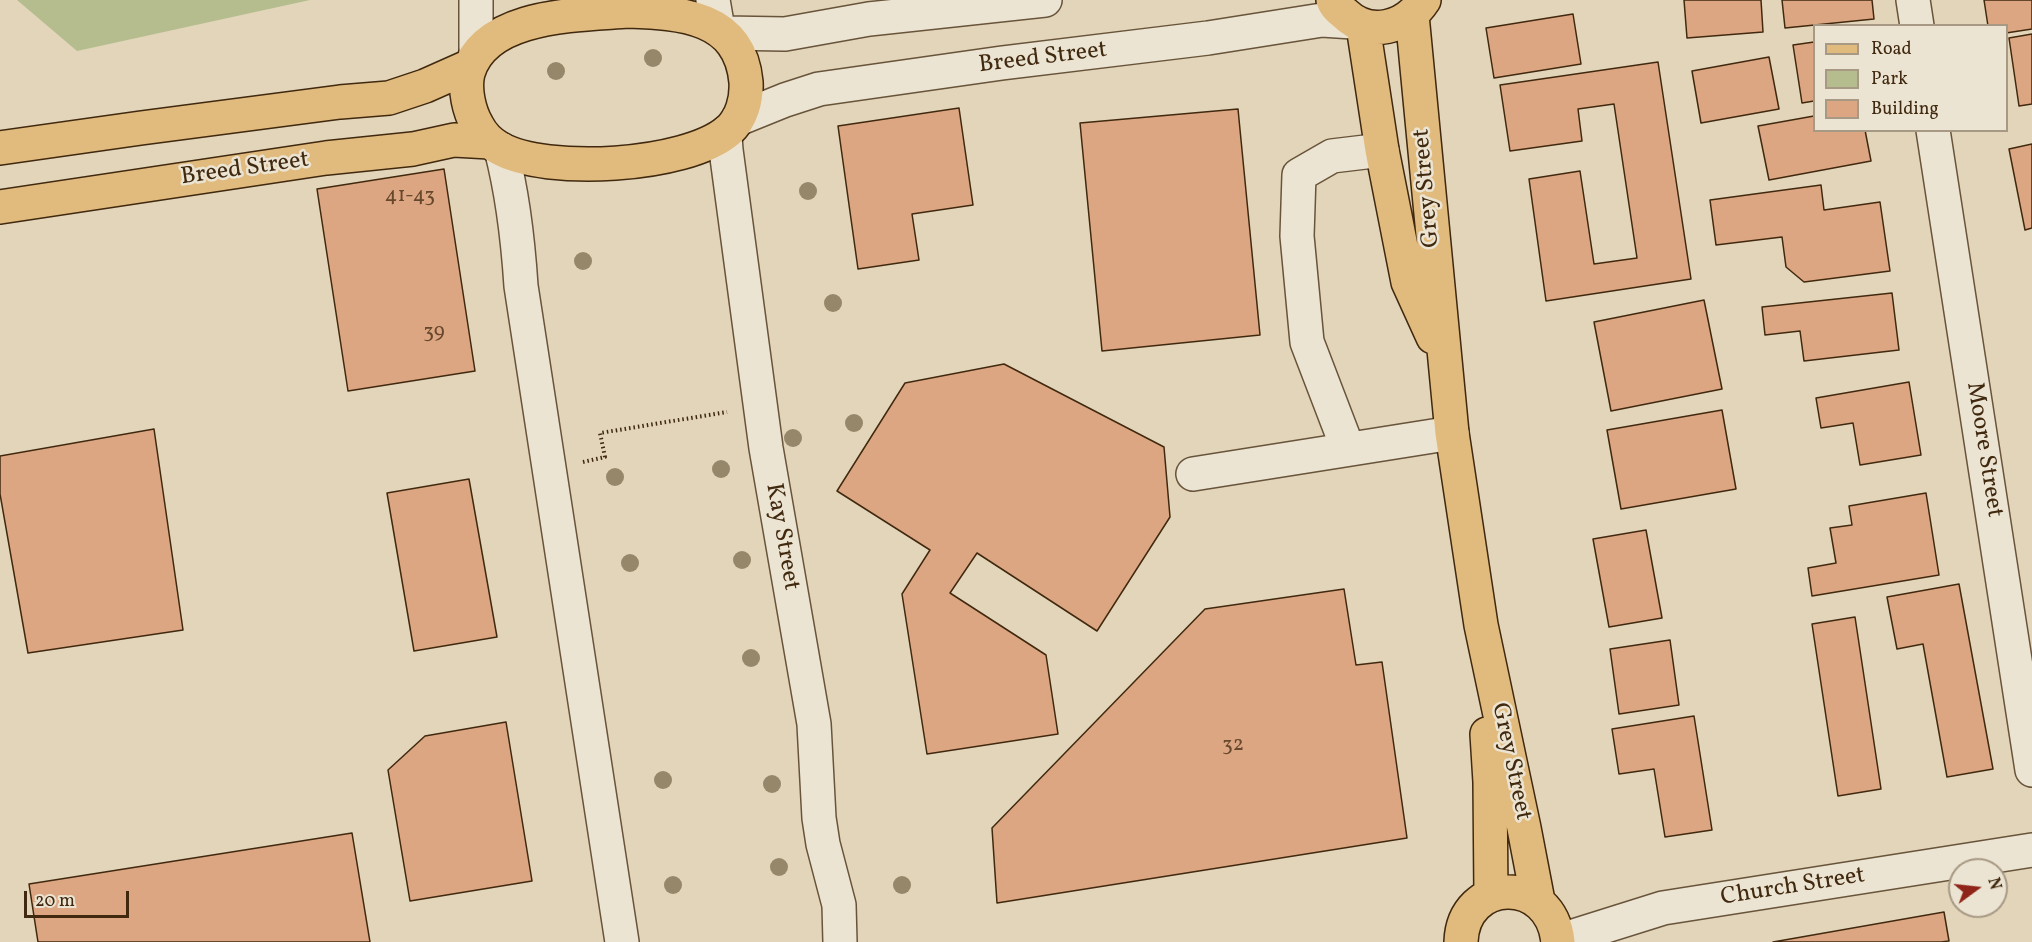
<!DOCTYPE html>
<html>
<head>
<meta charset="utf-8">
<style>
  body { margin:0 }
  #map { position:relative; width:2032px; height:942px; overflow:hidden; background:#e2d5ba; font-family:Vollkorn,serif }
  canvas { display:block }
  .legend { position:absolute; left:1813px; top:24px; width:195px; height:108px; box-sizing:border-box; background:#ece4d2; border:2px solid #a79984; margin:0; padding:8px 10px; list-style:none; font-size:18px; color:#40290f }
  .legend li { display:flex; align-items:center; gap:12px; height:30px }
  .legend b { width:30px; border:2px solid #a79984 }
  .north { position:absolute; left:1948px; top:858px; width:60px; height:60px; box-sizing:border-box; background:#ece4d2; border:2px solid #a79984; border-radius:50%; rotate:75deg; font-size:16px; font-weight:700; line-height:24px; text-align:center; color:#40290f }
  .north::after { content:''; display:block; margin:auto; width:21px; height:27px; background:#8f2418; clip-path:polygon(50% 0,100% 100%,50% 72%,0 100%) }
  .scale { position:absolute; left:24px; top:891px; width:105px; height:27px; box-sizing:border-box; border:3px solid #40290f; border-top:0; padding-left:8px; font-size:18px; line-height:21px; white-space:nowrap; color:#40290f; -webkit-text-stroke:4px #ece4d2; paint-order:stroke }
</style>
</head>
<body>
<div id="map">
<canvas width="2032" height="942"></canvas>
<ul class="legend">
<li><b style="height:8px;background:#e1ba7d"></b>Road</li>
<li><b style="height:16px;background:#b5bd8e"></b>Park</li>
<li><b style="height:16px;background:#dda682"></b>Building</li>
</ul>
<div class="north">N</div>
<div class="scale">20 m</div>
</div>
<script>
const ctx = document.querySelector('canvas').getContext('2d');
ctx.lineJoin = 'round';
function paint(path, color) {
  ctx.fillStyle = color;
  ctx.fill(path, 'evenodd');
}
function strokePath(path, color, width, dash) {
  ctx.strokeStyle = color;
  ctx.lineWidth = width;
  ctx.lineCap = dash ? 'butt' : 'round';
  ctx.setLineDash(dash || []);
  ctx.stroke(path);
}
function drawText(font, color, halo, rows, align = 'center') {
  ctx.font = font + ' Vollkorn,serif';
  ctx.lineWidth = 5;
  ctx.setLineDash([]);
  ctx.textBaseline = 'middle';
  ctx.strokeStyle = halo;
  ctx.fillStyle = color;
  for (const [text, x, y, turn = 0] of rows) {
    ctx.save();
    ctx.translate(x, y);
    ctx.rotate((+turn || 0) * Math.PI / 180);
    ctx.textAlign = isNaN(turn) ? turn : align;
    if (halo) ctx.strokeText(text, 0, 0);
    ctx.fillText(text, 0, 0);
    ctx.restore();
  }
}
const green = new Path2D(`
  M17,0H310L77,51Z`);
const building = new Path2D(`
  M1684,0H1761L1763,32L1687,38Z
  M1782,0H1872L1874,19L1785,28Z
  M1984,0H2032V29L2006,33V26H1988Z
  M1573,14L1581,64L1494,78L1486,28Z
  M2032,34V104L2019,106L2009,38Z
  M1814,42V101L1802,103L1793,45Z
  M1769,57L1779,109L1701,123L1692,71Z
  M1658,62L1691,279L1546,301L1529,179L1580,171L1594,264L1637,258L1614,104L1578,109L1582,141L1510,151L1500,85Z
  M959,108L973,205L912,214L919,260L858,269L838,126Z
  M1238,109L1260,335L1102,351L1080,123Z
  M1814,116V130H1865L1871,161L1769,180L1758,126Z
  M2032,144V228L2025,230L2009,149Z
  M444,169L475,371L348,391L317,189Z
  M1821,185L1824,210L1880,202L1890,271L1804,282L1786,267L1782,237L1716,245L1710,200Z
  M1892,293L1899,350L1804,361L1800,331L1765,335L1762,307Z
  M1704,300L1722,389L1611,411L1594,322Z
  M1004,364L1164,447L1170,517L1097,631L977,553L950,593L1046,655L1058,734L927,754L902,594L930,550L837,491L905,383Z
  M1909,382L1921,455L1860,465L1853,423L1821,428L1816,398Z
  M1722,410L1736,489L1621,509L1607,430Z
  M154,429L183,630L28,653L0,494V456Z
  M469,479L497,637L414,651L387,493Z
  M1926,493L1939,575L1812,596L1808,568L1836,563L1830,528L1852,525L1849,506Z
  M1646,530L1662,618L1609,627L1593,539Z
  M1959,584L1993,769L1947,777L1923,644L1897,649L1887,597Z
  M1344,589L1356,665L1382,662L1407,838L997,903L992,828L1205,609Z
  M1855,617L1881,789L1838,796L1812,624Z
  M1670,640L1679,705L1619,714L1610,649Z
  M1694,716L1712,830L1665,837L1654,769L1619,774L1612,729Z
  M506,722L532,881L410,901L388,770L425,736Z
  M352,833L370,942H38L29,884Z
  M1944,912L1949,941L1941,942H1773Z`);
const path = new Path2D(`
  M583,462L605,457L600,433L727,412`);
const minor = new Path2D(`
  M713,0L718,29
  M1913,0L1917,26
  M724,33L785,34L869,19L1045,0
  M476,55V0
  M738,119L785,100L819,89L1002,63L1208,38L1322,20L1353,22
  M1933,130L2032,770
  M727,132L725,137L726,150L766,448L814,724L819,818L823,844L839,905L840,942
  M501,149C513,195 518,240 521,286L622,942
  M1348,449L1307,342L1297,236L1299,175L1332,156L1382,150
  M1193,474L1452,433
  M1558,941L1663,908L2032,850`);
const major = new Path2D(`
  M1333,0C1335,6 1340,10 1345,14C1370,38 1406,28 1424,0
  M628,11C681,13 740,16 746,82C747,99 742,119 728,131C686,167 546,175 499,148C490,143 482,135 477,125C469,111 464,89 468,73C485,14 578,15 628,11Z
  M1412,15L1452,433L1481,625L1524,828L1538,901
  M1363,26L1382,150L1408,282L1433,337
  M0,148L141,128L340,102L389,98L425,86L470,66
  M0,207L326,158L413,149L454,140L490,142
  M1487,734L1490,782L1491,895
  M1461,942C1463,877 1551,874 1558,942`);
const trees = [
  [653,58],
  [556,71],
  [808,191],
  [583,261],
  [833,303],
  [854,423],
  [793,438],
  [721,469],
  [615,477],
  [742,560],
  [630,563],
  [751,658],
  [663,780],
  [772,784],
  [779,867],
  [673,885],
  [902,885]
];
const numberNames = [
  ["41-43",410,197],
  ["39",434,333],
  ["32",1233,746]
];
const streetNames = [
  ["Breed Street",1043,59,-7],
  ["Breed Street",245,170,-8],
  ["Grey Street",1428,188,-95],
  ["Moore Street",1983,450,81],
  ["Kay Street",781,537,80],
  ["Grey Street",1510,762,78],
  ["Church Street",1793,888,-9]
];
paint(green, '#b5bd8e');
paint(building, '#dda682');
strokePath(building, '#40290f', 1.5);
strokePath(minor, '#68543a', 36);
strokePath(major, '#40290f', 36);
strokePath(path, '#40290f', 4, [1.5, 3]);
strokePath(minor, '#ece4d2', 33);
strokePath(major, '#e1ba7d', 33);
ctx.fillStyle = '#96876a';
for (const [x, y] of trees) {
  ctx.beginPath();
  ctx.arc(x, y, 9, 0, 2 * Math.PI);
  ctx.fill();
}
drawText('21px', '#67482c', null, numberNames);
drawText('24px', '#40290f', '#ece4d2', streetNames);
</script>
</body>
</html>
